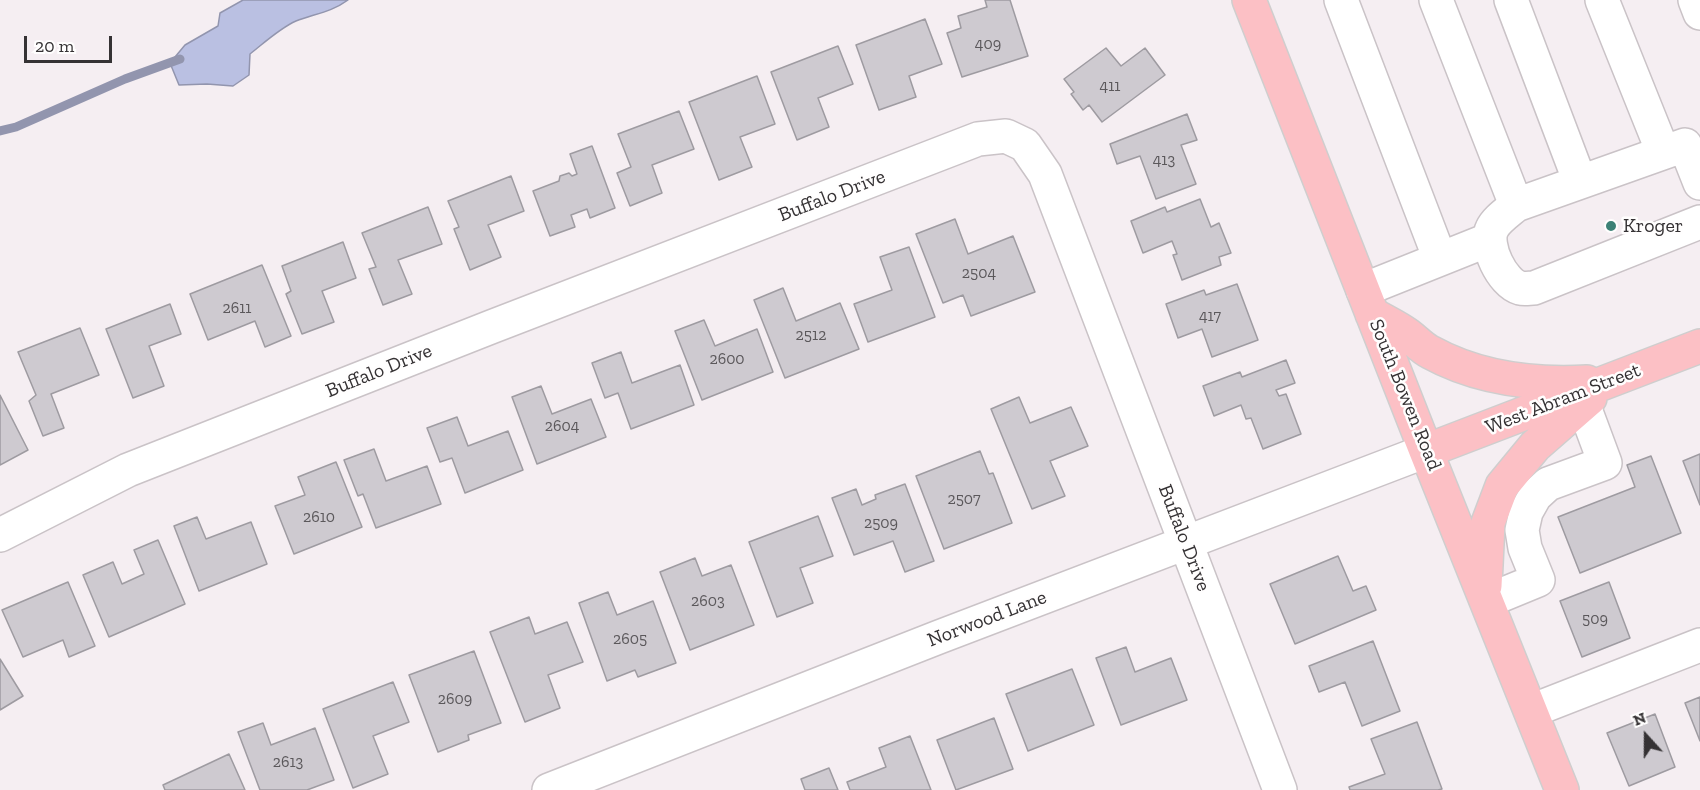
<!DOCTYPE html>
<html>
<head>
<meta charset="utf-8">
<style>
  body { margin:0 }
  #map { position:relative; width:1700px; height:790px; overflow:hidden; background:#f5eef2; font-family:"Zilla Slab",serif }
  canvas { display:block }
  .north { position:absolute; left:1616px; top:706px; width:60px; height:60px; -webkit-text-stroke:4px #fffefe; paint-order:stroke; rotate:339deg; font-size:16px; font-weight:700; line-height:24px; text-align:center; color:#353234 }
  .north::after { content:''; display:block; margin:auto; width:21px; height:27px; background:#353234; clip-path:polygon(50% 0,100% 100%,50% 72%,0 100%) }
  .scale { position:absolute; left:24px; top:36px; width:88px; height:27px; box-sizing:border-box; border:3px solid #353234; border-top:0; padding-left:8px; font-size:18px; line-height:21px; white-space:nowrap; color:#353234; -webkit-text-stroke:4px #fffefe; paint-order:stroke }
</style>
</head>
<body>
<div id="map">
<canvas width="1700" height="790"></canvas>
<div class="north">N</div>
<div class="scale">20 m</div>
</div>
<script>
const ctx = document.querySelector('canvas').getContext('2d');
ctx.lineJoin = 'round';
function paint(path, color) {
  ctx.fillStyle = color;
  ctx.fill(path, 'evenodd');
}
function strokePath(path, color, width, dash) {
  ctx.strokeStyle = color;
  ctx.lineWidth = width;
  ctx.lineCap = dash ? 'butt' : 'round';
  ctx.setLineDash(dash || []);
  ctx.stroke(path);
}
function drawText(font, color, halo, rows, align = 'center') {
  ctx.font = font + ' "Zilla Slab",serif';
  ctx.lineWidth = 5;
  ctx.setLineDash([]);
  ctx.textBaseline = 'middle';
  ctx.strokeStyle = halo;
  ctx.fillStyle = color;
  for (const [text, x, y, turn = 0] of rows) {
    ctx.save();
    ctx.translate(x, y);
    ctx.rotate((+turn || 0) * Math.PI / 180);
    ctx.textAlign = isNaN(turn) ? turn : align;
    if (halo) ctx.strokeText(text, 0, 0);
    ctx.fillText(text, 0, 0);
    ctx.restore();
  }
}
const water = new Path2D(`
  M243,0H348C332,12 314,14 296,21C280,28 264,43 250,54L249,75L233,86L207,84L179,85L170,63L185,45L218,26L220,13Z`);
const stream = new Path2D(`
  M0,131L16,127L125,79L180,59`);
const building = new Path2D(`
  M985,0H1010L1028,56L962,77L947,33L961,28L958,16L987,7Z
  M925,19L942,64L909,76L916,97L879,110L856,45Z
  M838,46L853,84L818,98L829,127L797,140L771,72Z
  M1106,48L1121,66L1145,48L1165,75L1102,122L1089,105L1083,110L1071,94L1074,92L1064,79Z
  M757,76L775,124L740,137L752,167L719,180L689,102Z
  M679,111L694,149L652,165L662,193L630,206L617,173L631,167L618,134Z
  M1187,114L1197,140L1181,145L1196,184L1156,199L1140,156L1117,164L1110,144Z
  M592,146L615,208L590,218L587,209L571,215L575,227L550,236L533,191L559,181L560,176L569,173L572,176L577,174L570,154Z
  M511,176L524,211L488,225L501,257L470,270L454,229L459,227L448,201Z
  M1200,199L1211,227L1219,223L1231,253L1219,257L1221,265L1182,280L1173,255L1177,254L1172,241L1143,253L1131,221L1165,207L1167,212Z
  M428,207L442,244L398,260L412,294L383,305L369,269L376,267L362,233Z
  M955,219L968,254L1013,236L1035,292L971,316L963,295L943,303L916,234Z
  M343,242L356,278L322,291L334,322L302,334L286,294L291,291L282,266Z
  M909,247L935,317L868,342L854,304L892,290L880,257Z
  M262,265L291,336L265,347L255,321L208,340L190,294Z
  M1237,284L1258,340L1212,357L1202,329L1178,338L1166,304L1204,290L1206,295Z
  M783,288L796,321L840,303L859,349L785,378L754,300Z
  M170,304L181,334L149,346L164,386L133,398L106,329Z
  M704,320L715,346L757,329L773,372L702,400L675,331Z
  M80,328L99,375L51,394L64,428L43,436L29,401L36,395L18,352Z
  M621,352L632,383L680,365L694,405L631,429L618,393L605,398L592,363Z
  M1286,360L1295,383L1276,390L1279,396L1286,394L1301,434L1263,449L1251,418L1246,419L1241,405L1214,416L1203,386L1240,372L1242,377Z
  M541,386L552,414L591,399L606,437L537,464L512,397Z
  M0,395L28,450L0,465Z
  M1019,397L1030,423L1071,407L1088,446L1050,461L1065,496L1032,509L991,409Z
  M457,417L468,446L508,431L523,470L465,493L452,458L440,462L427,428Z
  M374,449L386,481L427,466L441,504L376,528L363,494L358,496L344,460Z
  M980,451L989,474L993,473L1012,523L944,549L916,476Z
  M1700,454V505L1683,461Z
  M1651,456L1681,533L1580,573L1558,517L1635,487L1627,465Z
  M336,462L362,527L294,554L275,506L305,495L298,477Z
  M905,484L934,561L905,572L893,541L854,555L832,498L856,489L862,505L876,499L875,495Z
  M818,516L833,556L800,568L813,603L777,617L749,542Z
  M197,517L206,539L251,522L267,564L199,591L174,526Z
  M158,540L185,604L109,637L83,575L113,562L122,584L144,574L134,550Z
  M1338,556L1353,591L1366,586L1376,610L1295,644L1270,584Z
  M695,558L702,576L731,565L754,625L690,650L660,572Z
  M68,582L95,646L69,657L63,640L23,657L2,610Z
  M1609,582L1630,638L1582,657L1560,601Z
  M608,592L617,615L653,601L676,663L638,677L635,670L607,681L579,603Z
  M529,617L535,634L567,622L583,662L548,675L560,708L525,722L490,632Z
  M1373,641L1400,711L1362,726L1345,682L1319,692L1309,666Z
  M1126,647L1135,672L1171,658L1187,700L1121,725L1096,658Z
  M474,651L501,723L468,735L469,740L438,752L409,675Z
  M0,659L23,696L0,710Z
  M1072,669L1094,725L1028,751L1006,694Z
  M393,682L409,722L373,736L388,774L353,788L323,709Z
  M1700,697V741L1685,703Z
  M1655,714L1675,767L1629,786L1607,733Z
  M994,718L1013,769L956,790L937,740Z
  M1417,722L1442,789L1438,790H1350L1349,787L1385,774L1371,739Z
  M263,723L271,745L315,728L334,780L307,790H260L238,732Z
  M910,736L931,790H850L847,782L886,767L879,748Z
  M229,754L245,790H165L163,785Z
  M829,768L838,790H805L801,779Z`);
const minor = new Path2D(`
  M1341,0L1440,259
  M1436,0L1516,205L1685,145L1700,183
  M1511,0L1580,182
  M1602,0L1663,152
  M1695,0L1700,13
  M1516,205C1508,212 1496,220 1492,229C1484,245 1502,283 1520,288C1524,289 1530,288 1534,288L1700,222
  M1363,290L1488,240
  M0,535L128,470L491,327L978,139L1006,136L1025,145L1045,174L1280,790
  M1487,601L1538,580L1525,548L1522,530L1526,512L1535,496L1548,484L1605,463L1579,393
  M1531,711L1700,645
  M549,790L939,637L1426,451`);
const major = new Path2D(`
  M1249,0L1426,451L1562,790
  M1372,314C1384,321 1397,327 1408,335C1416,341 1422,348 1430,352C1479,379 1533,385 1587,382
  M1426,451L1700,346
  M1485,586L1488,523L1502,486L1535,446L1590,398`);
const markers = [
  [1611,226,6,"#3c8176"]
];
const numberNames = [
  ["409",988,44],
  ["411",1110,86],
  ["413",1164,160],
  ["2504",979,273],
  ["2611",237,308],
  ["417",1210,316],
  ["2512",811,335],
  ["2600",727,359],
  ["2604",562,426],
  ["2507",964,499],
  ["2610",319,517],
  ["2509",881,523],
  ["2603",708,601],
  ["509",1595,619],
  ["2605",630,639],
  ["2609",455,699],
  ["2613",288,762]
];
const streetNames = [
  ["Buffalo Drive",832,196,-21],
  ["Buffalo Drive",379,371,-22],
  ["South Bowen Road",1405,395,68],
  ["West Abram Street",1563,399,-21],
  ["Buffalo Drive",1184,538,69],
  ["Norwood Lane",987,619,-21]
];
const poiNames = [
  ["Kroger",1623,226]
];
paint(water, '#bac0e2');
strokePath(water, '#9295ae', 1.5);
strokePath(stream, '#9295ae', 9);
paint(building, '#cecad0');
strokePath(building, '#9e9ba1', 1.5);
strokePath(minor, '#cac3c7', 36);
strokePath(major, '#cfcece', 36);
strokePath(minor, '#fff', 33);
strokePath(major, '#fcc0c5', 33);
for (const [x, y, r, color] of markers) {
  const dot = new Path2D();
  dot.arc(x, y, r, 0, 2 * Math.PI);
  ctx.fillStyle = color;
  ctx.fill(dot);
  strokePath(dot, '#fffefe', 2);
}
drawText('16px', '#5b585b', null, numberNames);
drawText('20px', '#353234', '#fffefe', streetNames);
drawText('20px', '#353234', '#fffefe', poiNames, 'left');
</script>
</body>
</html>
